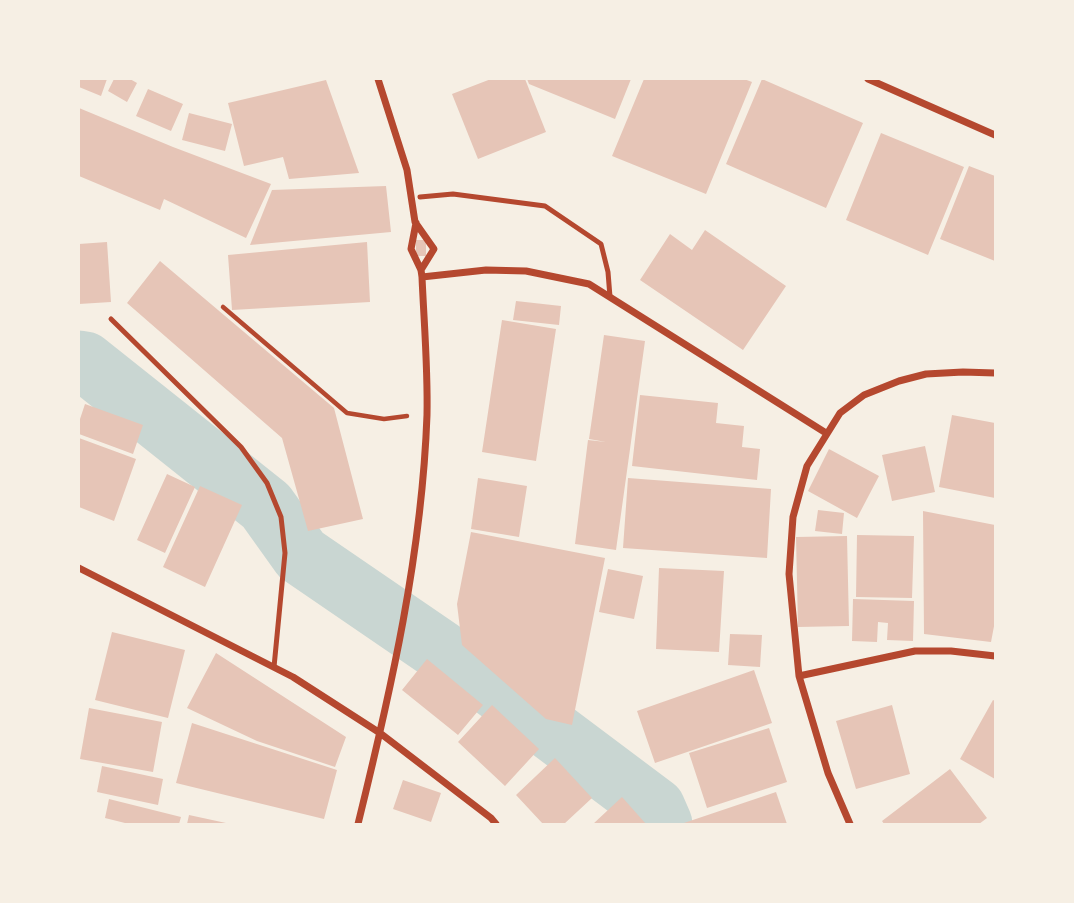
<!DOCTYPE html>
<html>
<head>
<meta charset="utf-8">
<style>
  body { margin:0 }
  #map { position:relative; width:1074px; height:903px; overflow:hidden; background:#f6efe4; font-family:"Archivo Narrow",sans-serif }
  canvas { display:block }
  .frame { position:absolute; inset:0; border:80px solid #f6efe4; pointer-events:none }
</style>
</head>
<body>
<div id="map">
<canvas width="1074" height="903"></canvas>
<div class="frame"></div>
</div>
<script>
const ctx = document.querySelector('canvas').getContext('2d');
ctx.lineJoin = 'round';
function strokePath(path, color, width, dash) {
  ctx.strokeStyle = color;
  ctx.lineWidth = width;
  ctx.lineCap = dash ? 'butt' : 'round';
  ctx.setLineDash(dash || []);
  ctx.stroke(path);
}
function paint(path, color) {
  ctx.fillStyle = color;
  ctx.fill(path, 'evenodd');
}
const river = new Path2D(`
  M79,361L85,362L266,506L301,555L491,685L655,808L662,824`);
const building = new Path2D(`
  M79,79H107L101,96L79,87Z
  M114,79H130L137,83L127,102L108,91Z
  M491,79H525L546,132L478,159L452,94Z
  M527,79H631L615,119L529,84Z
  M644,79H744L752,82L706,194L612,156Z
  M762,79L863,123L826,208L726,164Z
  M326,80L359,173L289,179L283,157L244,166L228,103Z
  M148,89L183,104L171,131L136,116Z
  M79,108L173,147L271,184L246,238L164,199L160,210L79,176Z
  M189,113L232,124L225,151L182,140Z
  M881,133L964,167L928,255L846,220Z
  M969,166L995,176V261L940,239Z
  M386,186L391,232L250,245L272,190Z
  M705,230L786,286L743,350L640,280L670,234L692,250Z
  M416,240H426V256H416Z
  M107,242L111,302L79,304V244Z
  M367,242L370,302L232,310L228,255Z
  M160,261L334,408L363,519L308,531L282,438L127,303Z
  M516,301L561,306L559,325L513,320Z
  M502,320L556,329L536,461L482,452Z
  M604,335L645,341L616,550L575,544L588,440L606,442L589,439Z
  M640,395L718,403L716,423L744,426L742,447L760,449L757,480L632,466Z
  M85,404L143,425L133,454L79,434V422Z
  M952,415L995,423V498L939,487Z
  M79,438L136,459L114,521L79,507Z
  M925,446L935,492L892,501L882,455Z
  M829,449L879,476L857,518L808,491Z
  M167,474L195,487L165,553L137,540Z
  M478,478L527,486L519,537L471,529Z
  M628,478L771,489L767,558L623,548Z
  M200,486L242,505L205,587L163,567Z
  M818,510L844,513L842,534L815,531Z
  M923,511L995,525V621L991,642L924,634Z
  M471,532L605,558L572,725L546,719L462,645L457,604Z
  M857,535L914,536L912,598L856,597Z
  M847,536L849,626L798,627L796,537Z
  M659,568L724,571L719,652L656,649Z
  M608,569L643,576L634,619L599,612Z
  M853,599L914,601L913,641L887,640L888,623L878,622L877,642L852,641Z
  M112,632L185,650L168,718L95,700Z
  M730,634L762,635L760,667L728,665Z
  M216,653L346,737L335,767L257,741L187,708Z
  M427,659L483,705L458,735L402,690Z
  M754,670L772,723L655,763L637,711Z
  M993,700L995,701V779L960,759Z
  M492,705L539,749L505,786L458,742Z
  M892,705L910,774L856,789L836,721Z
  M89,708L162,722L153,772L80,759Z
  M192,723L337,770L324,819L176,783Z
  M769,728L787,782L707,808L689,753Z
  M555,758L592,798L564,824H543L516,795Z
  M102,766L163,779L158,805L97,792Z
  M950,769L987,818L979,824H884L882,821Z
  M403,780L441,793L431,822L393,809Z
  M776,792L787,824H681Z
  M622,797L646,824H593Z
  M109,799L181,817L179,824H129L105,818Z
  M189,815L226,823V824H187Z`);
const path = new Path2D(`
  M223,307L347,413L384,419L407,416`);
const service = new Path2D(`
  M420,197L453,194L545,206L601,244L608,272L610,297
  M111,319L241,447L267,483L281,517L285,553L274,667`);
const minor = new Path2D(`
  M378,79L407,170L415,222L434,249L421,270
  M868,79L995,135
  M422,277L486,270L526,271L589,284L826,433
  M79,568L293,677L380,733L491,818L496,824
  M799,676L915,651H951L995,656
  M358,824C391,690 422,554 427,415C428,369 424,323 422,277L421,270L411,249L416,223
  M850,824L828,773L799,676L789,574L793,517L807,466L840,413L864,395L899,381L926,374L963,372L995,373`);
strokePath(river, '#c9d6d2', 61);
paint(building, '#e6c5b7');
strokePath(path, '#b5482f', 4.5);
strokePath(service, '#b5482f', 5);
strokePath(minor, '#b5482f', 7);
</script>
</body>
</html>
